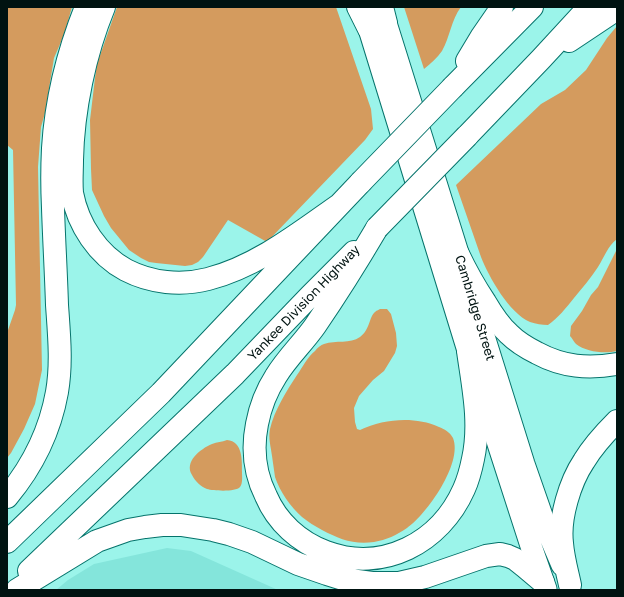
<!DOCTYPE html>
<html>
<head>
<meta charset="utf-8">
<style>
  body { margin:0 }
  #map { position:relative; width:624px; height:597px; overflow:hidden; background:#9bf4ea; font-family:"Golos Text",sans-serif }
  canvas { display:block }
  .frame { position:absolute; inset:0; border:8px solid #001311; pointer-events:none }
</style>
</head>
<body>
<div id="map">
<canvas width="624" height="597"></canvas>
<div class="frame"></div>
</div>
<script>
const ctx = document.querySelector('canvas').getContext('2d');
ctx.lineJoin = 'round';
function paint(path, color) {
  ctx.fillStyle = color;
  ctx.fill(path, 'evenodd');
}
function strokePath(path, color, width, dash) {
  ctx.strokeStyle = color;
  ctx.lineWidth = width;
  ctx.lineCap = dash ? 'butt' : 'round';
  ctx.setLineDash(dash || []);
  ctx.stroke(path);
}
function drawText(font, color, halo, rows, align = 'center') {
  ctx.font = font + ' "Golos Text",sans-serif';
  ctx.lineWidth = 4;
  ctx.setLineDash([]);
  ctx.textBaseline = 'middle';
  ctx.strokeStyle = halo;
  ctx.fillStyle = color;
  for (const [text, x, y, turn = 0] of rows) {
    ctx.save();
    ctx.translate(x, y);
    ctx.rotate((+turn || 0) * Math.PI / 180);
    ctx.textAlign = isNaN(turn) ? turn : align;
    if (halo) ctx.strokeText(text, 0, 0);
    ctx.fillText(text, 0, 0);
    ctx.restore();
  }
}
const built = new Path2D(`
  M167,548L191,551L278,590H56L68,580L94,564Z`);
const forest = new Path2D(`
  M7,7H72L64,35L54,58L45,113L41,127L38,167L42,370L35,404L24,429L11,453L7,458V333L15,310L16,305L13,150L7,145Z
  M117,7H336L371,109L373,129L365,140L267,242L228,220L203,257L198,262L192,265L185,266L156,263L149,262L141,258L129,250L111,228L104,216L92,190L91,169L90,120L95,78L97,64Z
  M404,7H461C451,20 450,37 442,51C437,58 431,63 424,69Z
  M617,26V239C607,247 605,256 598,267C591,278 582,288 574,298C566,308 558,318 548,325C542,325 536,324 530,322C509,313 489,277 481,257L456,185L541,104L565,90L586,70L607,38Z
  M617,249V351C605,354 586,352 576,344C574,342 572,338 570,336L571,326L582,311L591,295L598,287Z
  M380,309H387L391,314L396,333L397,346L395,353L384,371L373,380L359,396L354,408L355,422L357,429L360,430C384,419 414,416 439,427C444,429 450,432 453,438C463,463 427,514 407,528C397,535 386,540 374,542C354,545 339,539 322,530C315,526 308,522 302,517C290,506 280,492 275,477C274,470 273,463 272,456C271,447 268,438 270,429C274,411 287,390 297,375C302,368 308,356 315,351C317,348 321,345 324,344C336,340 350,344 360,337C370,330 369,317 375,312C377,310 379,310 380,309Z
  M227,440C243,441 242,461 242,472C242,477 243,483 240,487C236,492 214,491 207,489C201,487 195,481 192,475C184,462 200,449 212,444C217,442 222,442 227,440Z`);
const trunk = new Path2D(`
  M386,23L524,464L547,530L562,565
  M369,29L468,351L531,546L546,589`);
const motorway = new Path2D(`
  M104,7C85,53 73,110 72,160C72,171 71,182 72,193C78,225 98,255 126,270C151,283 181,286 208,279C256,267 299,233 339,205
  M358,7L369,29
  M382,7L386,23
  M569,41L617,9
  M467,61L482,36L502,7
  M453,87L532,7
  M467,136L541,59L589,7
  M377,228C357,262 337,294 315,326C303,343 287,358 276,376C267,390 260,408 257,424C252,449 255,474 266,496C277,522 299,542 326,552C383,573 440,543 464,489C468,480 471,469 473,459C481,423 473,387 468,351
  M458,254C466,271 475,287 485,302C492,314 499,325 509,334C517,342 527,348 537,353C563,367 588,369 617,364
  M7,497C32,467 50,431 57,392C62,363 59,334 57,305C56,272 54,240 53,208C52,188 52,168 53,148C56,99 68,52 86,7
  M7,542L161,393L361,182
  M29,571L235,374L310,296L354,252
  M570,585C567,571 563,557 562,543C559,518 570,482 584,461C593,446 605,433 617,421
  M17,590L97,541L128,530L145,527L162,525H181L213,530L229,534L252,542L298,564L327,574L343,579L357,581L372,583H399L425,577L486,556L500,554L508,556L515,559L525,567L543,582`);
const motorwayBridge = new Path2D(`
  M361,182L453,87
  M377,228L467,136`);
const streetNames = [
  ["Yankee Division Highway",304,303,-46],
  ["Cambridge Street",475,308,73]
];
paint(built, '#84e5db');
paint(forest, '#d49b5e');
strokePath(trunk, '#05736b', 23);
strokePath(motorway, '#05736b', 24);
strokePath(trunk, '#fff', 21);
strokePath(motorway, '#fff', 22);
strokePath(motorwayBridge, '#05736b', 24, []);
strokePath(motorwayBridge, '#fff', 22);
drawText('13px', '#001311', '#fff', streetNames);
</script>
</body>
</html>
